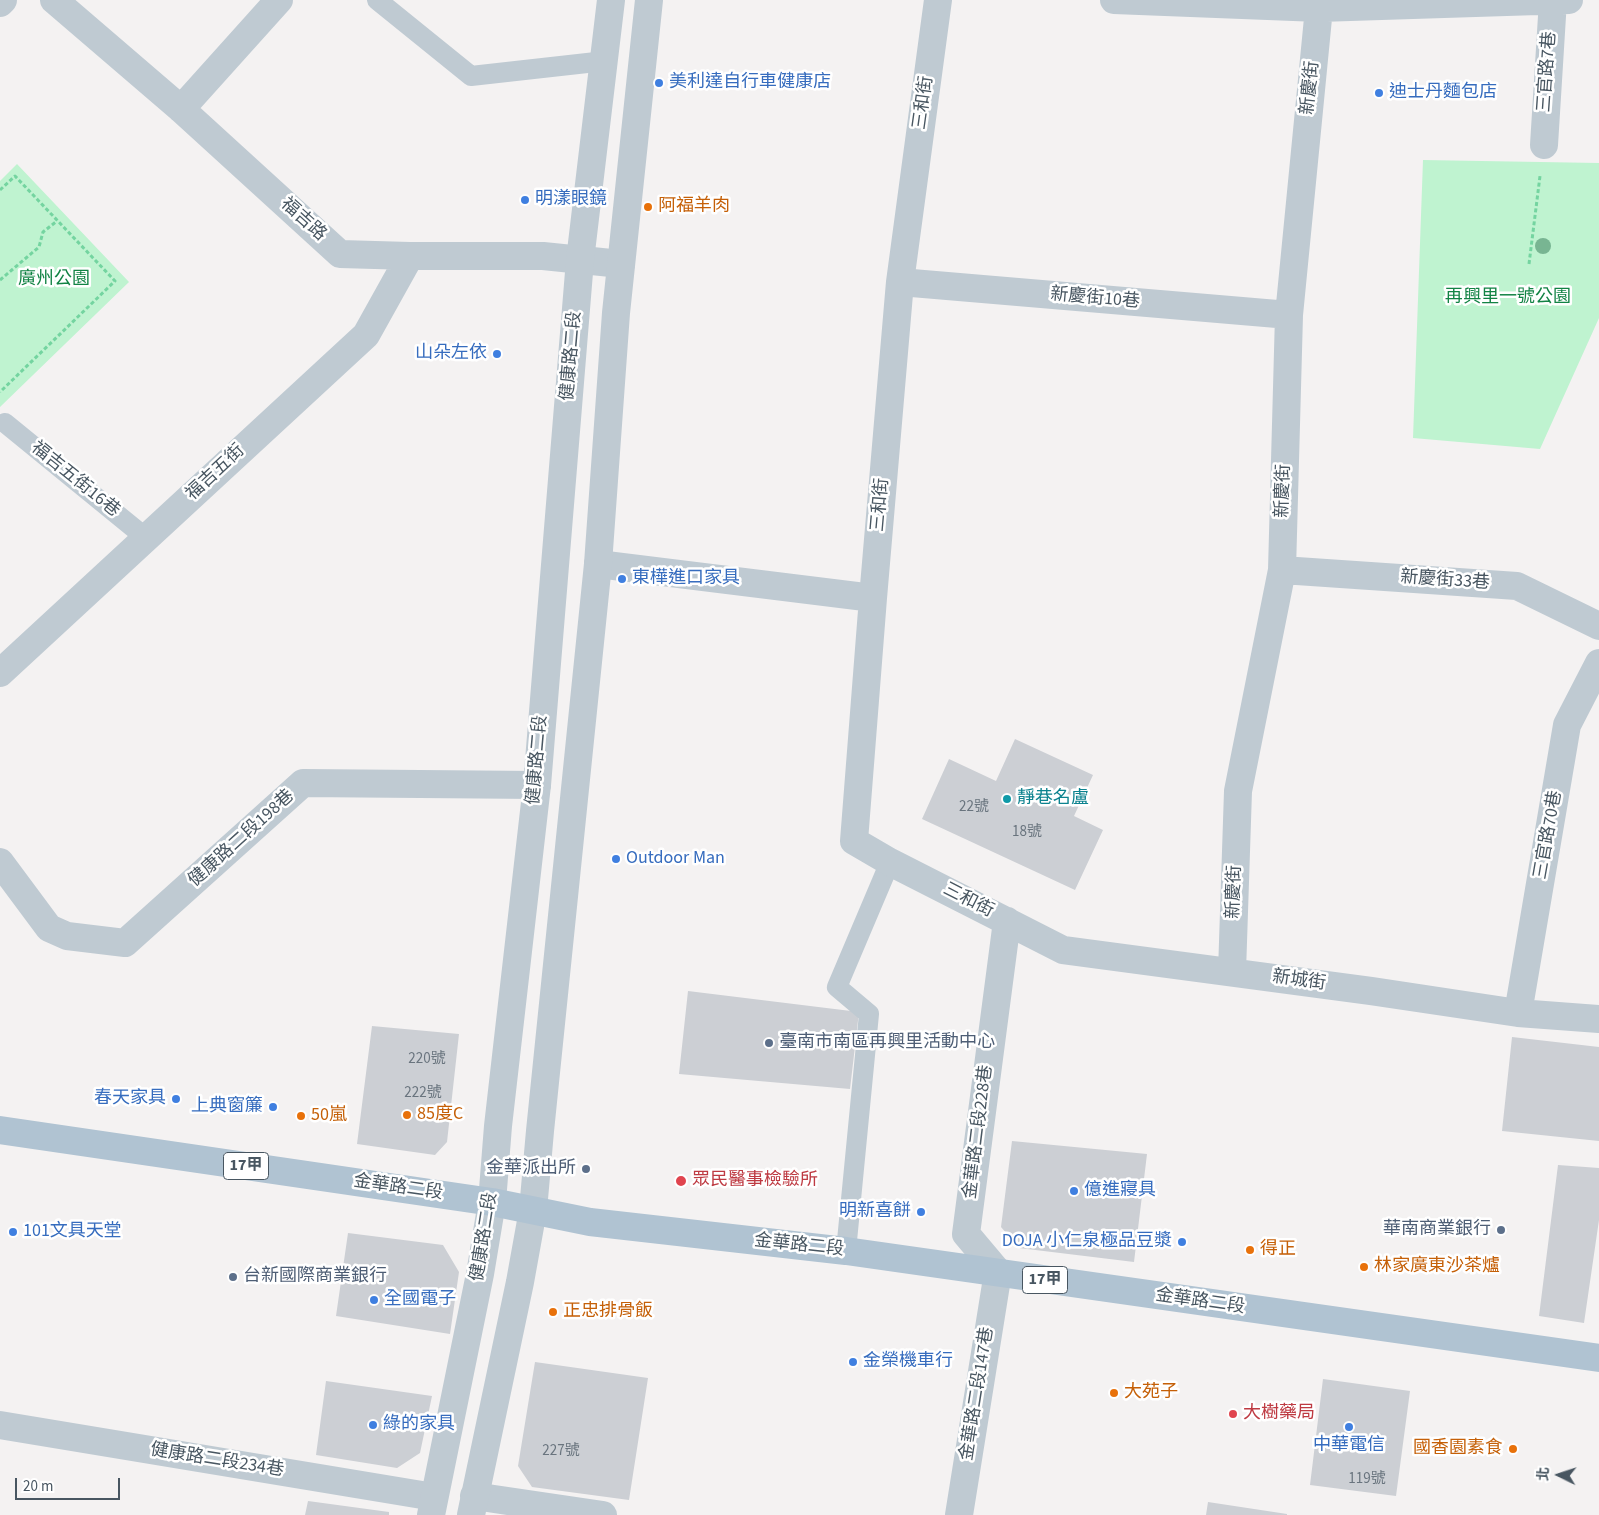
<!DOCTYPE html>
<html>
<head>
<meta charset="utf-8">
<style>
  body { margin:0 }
  #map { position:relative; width:1599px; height:1515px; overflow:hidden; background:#f4f2f2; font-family:"Source Sans 3","Noto Sans TC",sans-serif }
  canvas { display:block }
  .north { position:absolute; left:1534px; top:1450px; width:50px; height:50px; -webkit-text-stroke:4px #fff; paint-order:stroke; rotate:274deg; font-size:14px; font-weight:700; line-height:20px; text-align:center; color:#485661 }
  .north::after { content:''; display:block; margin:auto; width:18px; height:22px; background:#485661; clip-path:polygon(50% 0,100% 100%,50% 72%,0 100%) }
  .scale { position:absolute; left:15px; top:1478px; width:105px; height:22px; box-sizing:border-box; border:2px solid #485661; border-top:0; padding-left:6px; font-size:15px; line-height:18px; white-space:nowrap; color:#485661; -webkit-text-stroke:4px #fff; paint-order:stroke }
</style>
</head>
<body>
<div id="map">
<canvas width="1599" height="1515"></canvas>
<div class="north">北</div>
<div class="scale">20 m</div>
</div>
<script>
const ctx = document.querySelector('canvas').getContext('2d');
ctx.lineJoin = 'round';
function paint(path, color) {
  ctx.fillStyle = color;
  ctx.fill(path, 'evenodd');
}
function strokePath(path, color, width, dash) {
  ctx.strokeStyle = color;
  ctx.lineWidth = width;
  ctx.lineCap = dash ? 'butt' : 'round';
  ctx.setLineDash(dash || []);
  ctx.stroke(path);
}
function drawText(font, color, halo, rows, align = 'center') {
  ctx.font = font + ' "Source Sans 3","Noto Sans TC",sans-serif';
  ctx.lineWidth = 5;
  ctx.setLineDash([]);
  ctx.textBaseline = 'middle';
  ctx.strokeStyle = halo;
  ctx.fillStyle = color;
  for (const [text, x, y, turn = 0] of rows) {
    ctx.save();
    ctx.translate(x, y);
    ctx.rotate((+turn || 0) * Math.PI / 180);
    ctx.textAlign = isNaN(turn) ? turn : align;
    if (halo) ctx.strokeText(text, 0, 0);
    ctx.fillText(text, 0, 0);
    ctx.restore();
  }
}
const green = new Path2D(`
  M1423,160L1599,163V318L1540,449L1413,438Z
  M17,164L129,282L0,407V181Z`);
const building = new Path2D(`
  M1015,739L1093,775L1074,816L1103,830L1075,890L922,819L949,759L996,781Z
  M688,991L859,1012L850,1089L679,1074Z
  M372,1026L459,1034L447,1142L435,1155L357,1144Z
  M1512,1037L1599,1047V1141L1502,1131Z
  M1012,1141L1147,1154L1134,1262L1019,1248L1001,1227Z
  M1558,1165L1599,1168V1220L1584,1323L1539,1316Z
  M348,1233L443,1245L459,1272L450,1334L336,1316Z
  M535,1362L648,1378L629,1500L532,1487L518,1466Z
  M1323,1379L1410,1391L1396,1496L1310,1485Z
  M326,1381L432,1396L420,1453L397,1468L316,1455Z
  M308,1501L389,1512V1515H305Z
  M1208,1502L1287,1514V1515H1206Z`);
const path = new Path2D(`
  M0,190L15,176L115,281L0,392
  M1529,264L1540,176
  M0,280L39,247L43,232L57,221`);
const service = new Path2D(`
  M377,0L471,76L605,61
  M5,423L146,538
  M846,1251L869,1014L837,987L890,862`);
const minor = new Path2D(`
  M54,0L181,109L340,254L410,256H543L621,264
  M938,0L900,282L873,598L854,841L890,862L1063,950L1371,991L1518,1013L1599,1019
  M1114,0L1319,8L1569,0
  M0,3L3,0
  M181,109L279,0
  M1544,145L1553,0
  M900,282L1289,315
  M598,564L873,598
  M1282,570L1517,586L1599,626
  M0,673L366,335L410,256
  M0,862L49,928L67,936L125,943L303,783L537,785
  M1232,972L1238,791L1282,570L1289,315L1319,8
  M1518,1013L1567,725L1599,663
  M0,1425L434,1497
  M474,1496L603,1515
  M959,1515L998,1272L966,1234L1007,921`);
const tertiary = new Path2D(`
  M431,1515L480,1274L492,1202L498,1126L537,785L580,260L611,0
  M471,1515L520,1282L533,1210L540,1131L598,564L616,313L649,0`);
const primary = new Path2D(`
  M0,1130L492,1202L590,1222L846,1251L1599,1358`);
const trees = [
  [1543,246]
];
const markers = [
  [659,83,5,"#3f7fe0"],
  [1379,93,5,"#3f7fe0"],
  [525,200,5,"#3f7fe0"],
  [648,207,5,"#e8710a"],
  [497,354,5,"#3f7fe0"],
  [622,579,5,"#3f7fe0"],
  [1007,799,5,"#0f9aa8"],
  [616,859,5,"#3f7fe0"],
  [769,1043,5,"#5c6f8a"],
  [176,1099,5,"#3f7fe0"],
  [273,1107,5,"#3f7fe0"],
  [407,1115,5,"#e8710a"],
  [301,1116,5,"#e8710a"],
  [586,1169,5,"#5c6f8a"],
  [681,1181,6,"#e0444e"],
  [1074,1191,5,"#3f7fe0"],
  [921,1212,5,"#3f7fe0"],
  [1501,1230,5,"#5c6f8a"],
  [13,1232,5,"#3f7fe0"],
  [1182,1242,5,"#3f7fe0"],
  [1250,1250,5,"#e8710a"],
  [1364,1267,5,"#e8710a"],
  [233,1277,5,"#5c6f8a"],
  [374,1300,5,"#3f7fe0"],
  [553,1312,5,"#e8710a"],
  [853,1362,5,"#3f7fe0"],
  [1114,1393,5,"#e8710a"],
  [1233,1414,5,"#e0444e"],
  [373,1425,5,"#3f7fe0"],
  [1349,1427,5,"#3f7fe0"],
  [1513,1449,5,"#e8710a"]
];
const numberNames = [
  ["22號",974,808],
  ["18號",1027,833],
  ["220號",427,1060],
  ["222號",423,1094],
  ["227號",561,1452],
  ["119號",1367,1480]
];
const shields = [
  [246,1166,45],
  [1045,1280,45]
];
const shieldNames = [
  ["17甲",246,1166],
  ["17甲",1045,1280]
];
const streetNames = [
  ["三官路7巷",1548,72,-86],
  ["新慶街",1311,88,-84],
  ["三和街",924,103,-82],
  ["福吉路",303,220,42],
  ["新慶街10巷",1095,299,5],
  ["健康路二段",572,356,-85],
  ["福吉五街",216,473,-43],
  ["福吉五街16巷",75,480,39],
  ["新慶街",1284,491,-88],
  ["三和街",881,505,-85],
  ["新慶街33巷",1445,581,4],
  ["健康路二段",538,760,-85],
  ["三官路70巷",1549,835,-80],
  ["健康路二段198巷",242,839,-42],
  ["新慶街",1235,892,-88],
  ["三和街",968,901,27],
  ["新城街",1299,981,8],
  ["金華路二段228巷",979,1132,-83],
  ["金華路二段",398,1188,8],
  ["健康路二段",485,1237,-81],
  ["金華路二段",799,1246,6],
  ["金華路二段",1200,1302,8],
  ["金華路二段147巷",978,1394,-81],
  ["健康路二段234巷",217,1461,9]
];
const shopNames = [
  ["美利達自行車健康店",669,83],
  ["迪士丹麵包店",1389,93],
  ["明漾眼鏡",535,200],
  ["山朵左依",487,354,"right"],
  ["東樺進口家具",632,579],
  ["Outdoor Man",626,859],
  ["春天家具",166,1099,"right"],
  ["上典窗簾",263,1107,"right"],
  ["億進寢具",1084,1191],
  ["明新喜餅",911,1212,"right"],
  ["101文具天堂",23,1232],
  ["DOJA 小仁泉極品豆漿",1172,1242,"right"],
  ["全國電子",384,1300],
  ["金榮機車行",863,1362],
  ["綠的家具",383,1425],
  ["中華電信",1349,1446,"center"]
];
const foodNames = [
  ["阿福羊肉",658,207],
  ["85度C",417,1115],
  ["50嵐",311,1116],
  ["得正",1260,1250],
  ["林家廣東沙茶爐",1374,1267],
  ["正忠排骨飯",563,1312],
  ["大苑子",1124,1393],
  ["國香園素食",1503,1449,"right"]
];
const parkNames = [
  ["廣州公園",54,280],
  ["再興里一號公園",1508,298]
];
const cultureNames = [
  ["靜巷名盧",1017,799]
];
const serviceNames = [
  ["臺南市南區再興里活動中心",779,1043],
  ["金華派出所",576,1169,"right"],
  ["華南商業銀行",1491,1230,"right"],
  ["台新國際商業銀行",243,1277]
];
const healthNames = [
  ["眾民醫事檢驗所",692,1181],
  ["大樹藥局",1243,1414]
];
paint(green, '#bff3d0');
paint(building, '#cccfd4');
strokePath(path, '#74d4a0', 3, [4, 2.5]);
strokePath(service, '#bfcad2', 20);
strokePath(minor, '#bfcad2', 28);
strokePath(tertiary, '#bfcad2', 28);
strokePath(primary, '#b0c3d2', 28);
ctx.fillStyle = '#78b592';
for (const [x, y] of trees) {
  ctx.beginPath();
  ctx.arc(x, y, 8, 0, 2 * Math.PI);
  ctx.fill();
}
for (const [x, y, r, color] of markers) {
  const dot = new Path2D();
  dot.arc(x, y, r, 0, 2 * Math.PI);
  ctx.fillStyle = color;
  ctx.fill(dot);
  strokePath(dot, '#fff', 2);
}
drawText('15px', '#69747e', null, numberNames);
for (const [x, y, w] of shields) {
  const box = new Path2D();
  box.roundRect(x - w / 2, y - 13.5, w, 27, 4);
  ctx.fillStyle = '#fff';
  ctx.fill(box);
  strokePath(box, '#485661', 1);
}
drawText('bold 16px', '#485661', null, shieldNames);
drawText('18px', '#485661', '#fff', streetNames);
drawText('18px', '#366cbe', '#fff', shopNames, 'left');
drawText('18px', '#c56008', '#fff', foodNames, 'left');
drawText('18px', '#128344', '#fff', parkNames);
drawText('18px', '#0d838f', '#fff', cultureNames, 'left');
drawText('18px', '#4e5e75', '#fff', serviceNames, 'left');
drawText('18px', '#be3a42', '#fff', healthNames, 'left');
</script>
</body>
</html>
